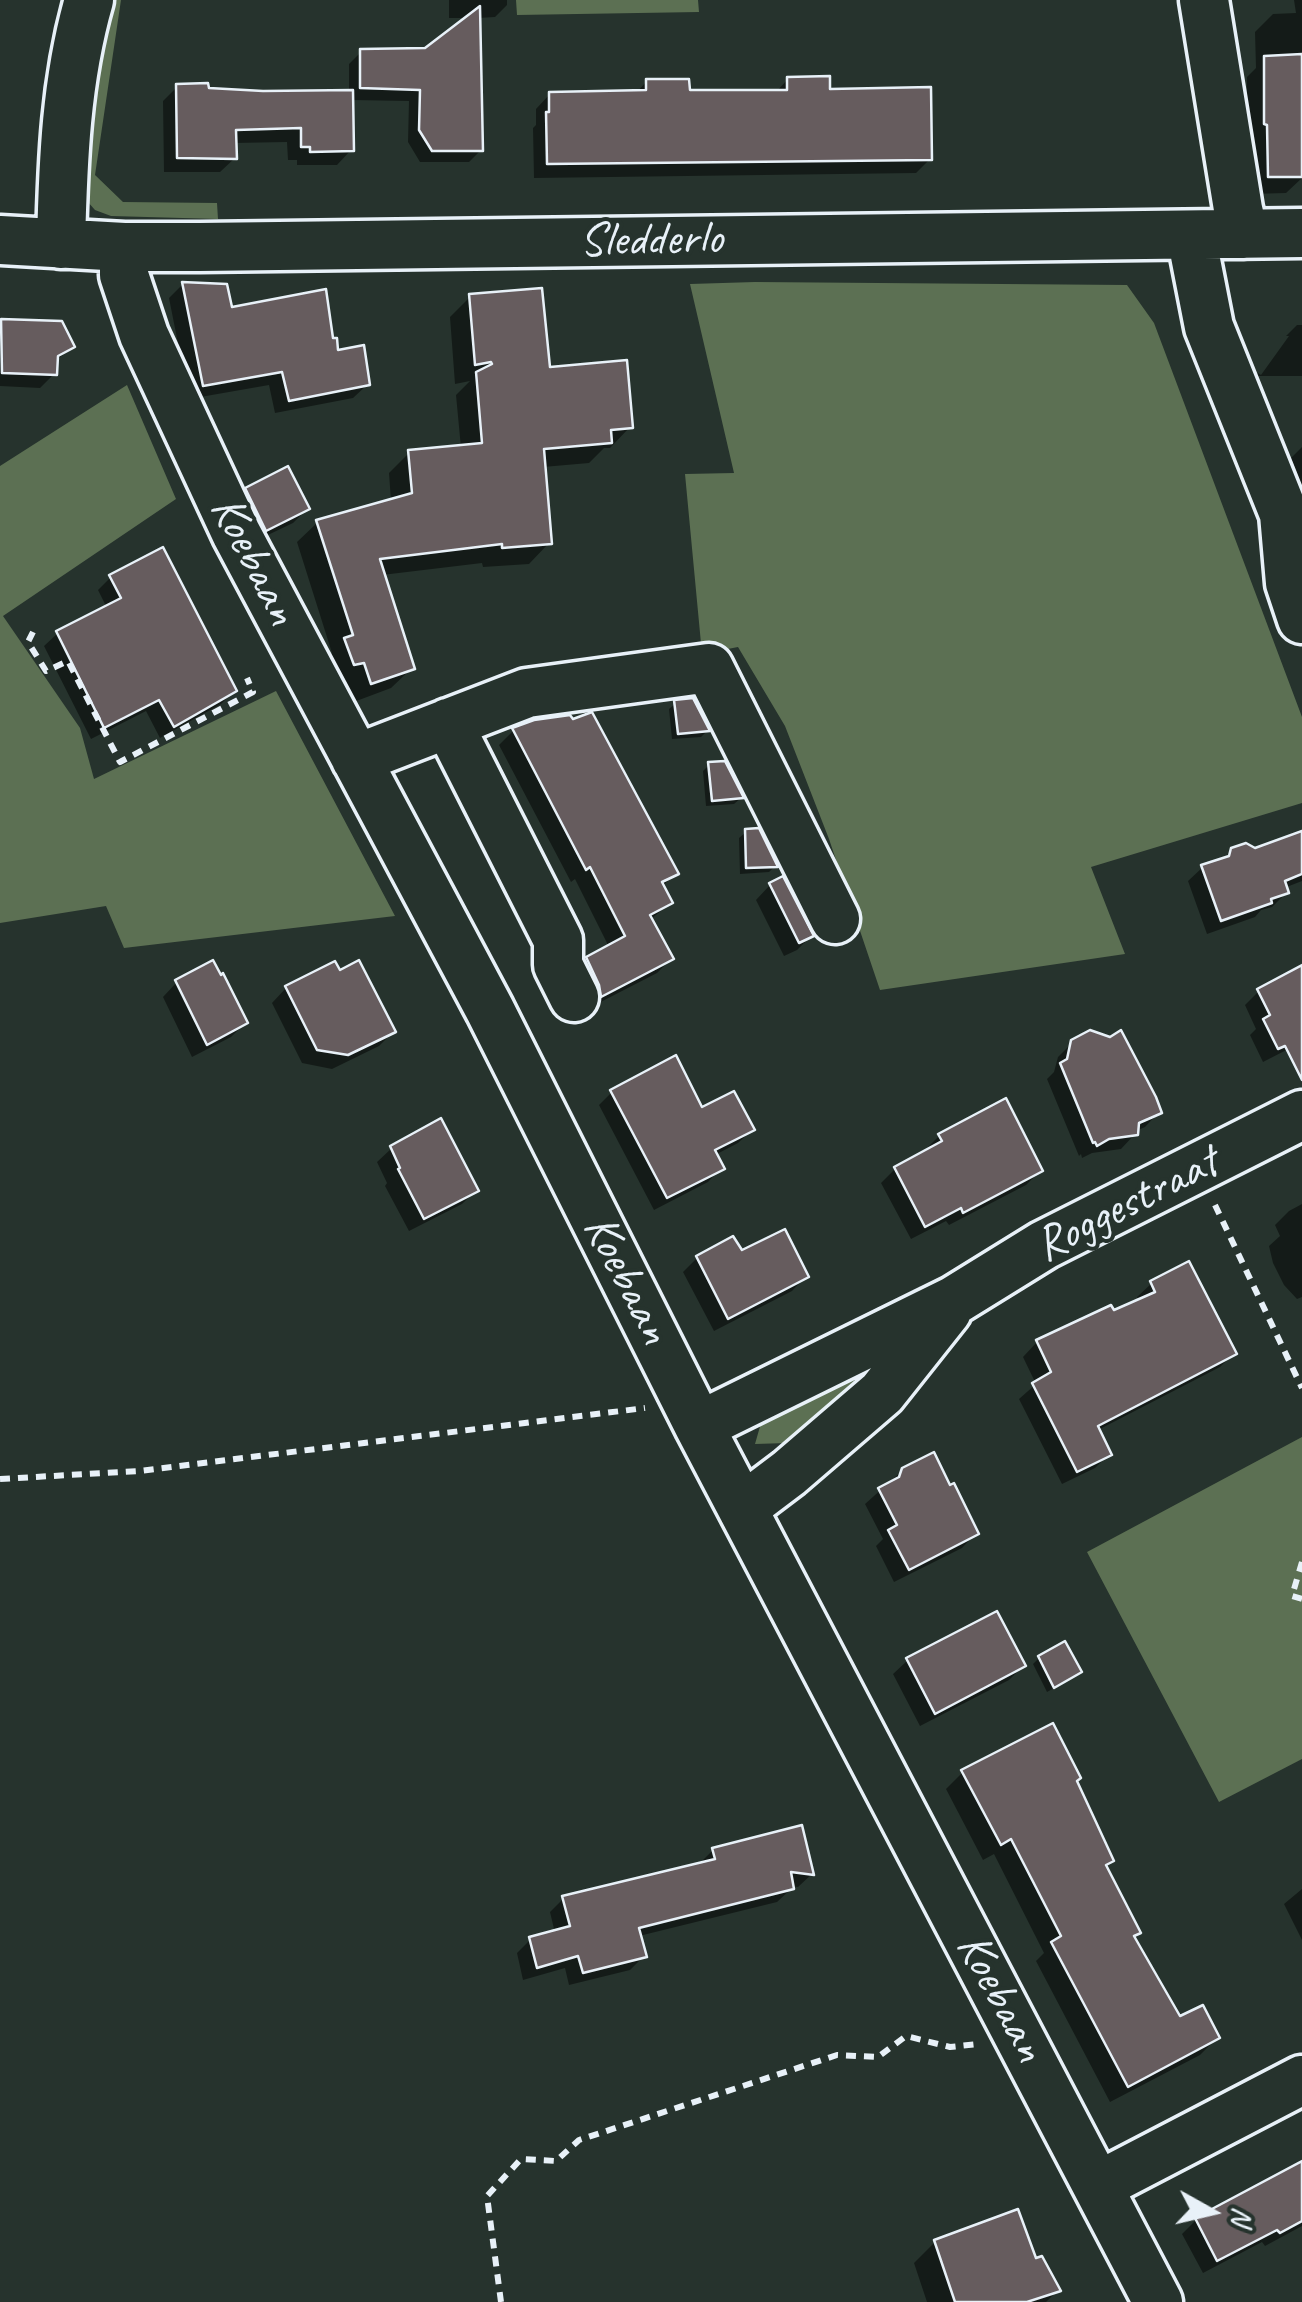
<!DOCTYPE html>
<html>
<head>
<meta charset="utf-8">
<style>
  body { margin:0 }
  #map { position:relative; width:1302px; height:2302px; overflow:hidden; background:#26332d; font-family:Caveat,sans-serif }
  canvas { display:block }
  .north { position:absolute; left:1162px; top:2162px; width:100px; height:100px; -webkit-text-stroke:8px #26332d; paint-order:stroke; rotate:98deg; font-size:28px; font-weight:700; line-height:40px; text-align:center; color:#e8f1f8 }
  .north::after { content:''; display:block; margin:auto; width:35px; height:45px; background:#e8f1f8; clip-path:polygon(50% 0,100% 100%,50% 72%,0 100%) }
</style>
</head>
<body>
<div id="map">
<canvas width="1302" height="2302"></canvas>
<div class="north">N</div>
</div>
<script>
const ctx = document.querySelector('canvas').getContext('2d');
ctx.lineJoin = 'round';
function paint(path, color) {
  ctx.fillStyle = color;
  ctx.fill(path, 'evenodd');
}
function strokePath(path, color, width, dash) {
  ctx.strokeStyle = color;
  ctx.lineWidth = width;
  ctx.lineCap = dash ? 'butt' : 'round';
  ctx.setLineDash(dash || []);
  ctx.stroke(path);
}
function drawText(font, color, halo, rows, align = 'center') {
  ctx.font = font + ' Caveat,sans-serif';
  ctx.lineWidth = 8;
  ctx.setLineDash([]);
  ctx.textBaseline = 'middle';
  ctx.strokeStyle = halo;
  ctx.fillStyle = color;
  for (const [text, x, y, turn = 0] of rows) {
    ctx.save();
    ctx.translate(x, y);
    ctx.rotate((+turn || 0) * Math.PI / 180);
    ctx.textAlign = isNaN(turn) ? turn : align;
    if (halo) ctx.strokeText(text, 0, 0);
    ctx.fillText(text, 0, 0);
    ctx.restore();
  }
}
const green = new Path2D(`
  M106,0H121L95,175L123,202L217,203L218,219L111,216L95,210L80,193Z
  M516,0H698L699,12L517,15Z
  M755,282L1127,285L1154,323L1302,717V803L1091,867L1125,954L880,990L829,839L785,726L738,647L702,654L685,474L734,473L690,284Z
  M127,385L176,499L3,616L80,728L94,779L276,691L395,916L124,948L106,906L0,923V466Z
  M876,1354L890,1362L787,1443L755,1444L761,1423L774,1407Z
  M1302,1437V1759L1219,1802L1087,1552Z`);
const shadow = new Path2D(`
  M449,0H507V5L495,17L478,18L481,150L469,162H420L408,142L409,101L351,100V150L337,165H297V160H288L287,142L234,143L235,158L220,172H164L163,101L177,87L208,90L349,93V64L361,52L426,51L469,18H449Z
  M1294,0H1302V178L1286,193L1251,194L1247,141V77L1256,68L1255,32L1273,14L1296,13Z
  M788,79L828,92L930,159L916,173L534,178L533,128L536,125V109L550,94L636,93L647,81L687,93L776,92Z
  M183,284L230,310L368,384L353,398L275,413L269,385L189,399L169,298Z
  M470,297L547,370L630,427L610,448H604L589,463L543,467L549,543L529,564L483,567L482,563L382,575L412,668L391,688L351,703L344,682L334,684L325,660L332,653L297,542L318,522L391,501L389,473L409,453L461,448L456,395L470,381L455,384L450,317Z
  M2,321L72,346L55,362L54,374L40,388L0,386V323Z
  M1297,325H1302V376H1256L1258,373L1261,375L1289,336H1286Z
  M1302,447V487L1291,458Z
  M247,490L307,509L293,523L251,543L233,504Z
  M111,577L234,691L221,704L160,738L146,711L91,739L44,646L58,633L107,608L98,590Z
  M676,703L707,731L701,737L672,739L669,709Z
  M535,722L675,873L662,887L670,903L650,920L671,959L657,973L587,1009L573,973L587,959L609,947L575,879L571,882L499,745L513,731Z
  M709,765L741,798L734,804L706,806L703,771Z
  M746,832L775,866L769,872L740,874L739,838Z
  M1302,834V881L1284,888L1286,893L1272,907L1261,910L1255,917L1207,934L1188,881L1203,867L1222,860L1232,851H1255Z
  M782,880L811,936L797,950L784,956L756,900L770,885Z
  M1302,968V1042L1263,1062L1250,1035L1256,1029L1245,1005L1259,991Z
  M177,982L245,1023L231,1037L192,1057L163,997Z
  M286,988L393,1032L379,1046L332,1069L302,1063L272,1003Z
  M1073,1042L1159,1112L1145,1127L1136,1131L1135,1134L1121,1149L1092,1153L1082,1158L1081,1154L1079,1156L1047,1079L1054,1072L1058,1057Z
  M612,1092L701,1110L752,1130L738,1143L715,1155L721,1168L708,1182L654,1210L599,1105Z
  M939,1136L1040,1171L1026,1185L949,1225L946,1221L911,1239L881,1183L895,1169L926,1152L925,1150Z
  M392,1148L476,1190L462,1204L409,1231L385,1186L387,1183L377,1162Z
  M1302,1204V1297L1297,1299L1284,1285L1273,1263L1269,1246L1280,1236L1275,1225L1289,1211Z
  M741,1254L806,1276L792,1291L714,1331L683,1272L697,1258Z
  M1152,1283L1234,1353L1220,1367L1098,1430L1109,1454L1095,1468L1062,1484L1019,1399L1036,1384L1023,1357L1037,1342L1139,1301L1137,1297Z
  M903,1470L976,1533L962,1548L894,1582L876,1546L883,1539L865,1504Z
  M1039,1658L1078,1672L1072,1678L1047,1692L1033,1664Z
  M908,1660L1023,1666L1009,1680L920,1726L893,1674Z
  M963,1772L1074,1781L1111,1861L1104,1867L1138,1932L1132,1938L1179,2019L1217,2038L1200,2055L1110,2102L1036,1961L1044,1953L994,1854L983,1860L946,1789Z
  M713,1850L812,1874L798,1887L791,1886V1889L777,1902L639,1936L644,1956L630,1970L569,1985L565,1968L523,1980L517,1953L530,1940L555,1933L550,1912L563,1899L699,1864Z
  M1302,1889V1940L1284,1904Z
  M1302,2172V2226L1265,2246L1262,2242L1203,2273L1182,2234L1196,2220Z
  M935,2242L1035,2261L1058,2290L1046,2302H927L914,2263Z`);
const building = new Path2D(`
  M480,6L483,151H432L419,130L420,90L360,88V49L425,48Z
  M1302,54V177H1268L1267,125L1264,124V56Z
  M830,76V89L931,87L932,160L547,164L546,112H549V92L646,90V79H689L690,90H787V77Z
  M208,83L209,88L263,91L353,90L354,151L310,152V147H301V128L236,130L237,159L177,158L176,84Z
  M182,282L227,284L232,307L326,289L333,338H337L338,350L364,345L370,385L289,401L282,372L203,386Z
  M542,288L550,367L627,360L633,428L611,430L612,443L544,449L552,544L502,548V544L380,559L415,669L371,684L364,663L354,665L344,638L353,635L316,520L412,493L408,450L482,443L476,372L492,364L491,362L475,365L469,294Z
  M1,319L62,321L75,347L58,356L57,375L2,373Z
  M288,466L310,509L266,531L245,488Z
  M163,547L237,691L174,727L159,700L104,728L56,631L121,598L109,575Z
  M693,698L710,731L678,734L674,700Z
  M592,712L679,874L662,882L673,903L650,915L674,959L601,997L599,985L586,957L625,936L590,867L586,870L512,728L534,720L570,715L573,719Z
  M725,761L744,798L712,801L708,762Z
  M759,828L778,867L746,868L745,829Z
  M1302,831V874L1285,881L1289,893L1271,899L1272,903L1221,921L1201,865L1229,856L1231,848L1246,843L1255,848Z
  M783,876L814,936L799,943L769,883Z
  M213,960L221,975L223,973L248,1023L207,1045L175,980Z
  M359,960L396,1032L348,1055L317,1050L285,986L335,961L340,970Z
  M1302,965V1080L1285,1046L1278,1049L1263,1019L1270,1015L1257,989Z
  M1090,1030L1110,1037L1121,1030L1156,1097L1162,1113L1139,1123L1138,1135L1109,1139L1097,1146L1095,1142L1093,1143L1060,1063L1067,1059L1071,1040Z
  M676,1055L702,1107L734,1091L755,1130L715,1150L725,1169L667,1198L610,1090Z
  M1006,1098L1043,1171L963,1213L961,1208L925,1227L894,1167L942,1141L938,1134Z
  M441,1118L479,1191L424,1219L398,1169L400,1168L390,1146Z
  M785,1229L809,1277L728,1319L696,1256L733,1236L742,1250Z
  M1189,1261L1237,1354L1098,1426L1112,1455L1077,1472L1032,1383L1051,1372L1036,1340L1111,1305L1114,1310L1155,1292L1150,1281Z
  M934,1452L950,1485L954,1483L979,1534L909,1570L888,1530L897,1525L878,1488L899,1477L902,1468Z
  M997,1611L1026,1666L935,1714L906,1658Z
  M1065,1641L1082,1672L1054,1688L1038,1656Z
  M1053,1723L1081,1778L1077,1781L1114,1861L1106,1865L1141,1933L1134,1936L1180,2016L1203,2005L1220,2038L1128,2087L1051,1942L1061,1936L1011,1839L1001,1845L961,1770Z
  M802,1825L814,1875L791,1872L794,1889L639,1928L647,1957L583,1973L578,1956L537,1968L529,1937L570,1926L562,1896L715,1859L712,1848Z
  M1302,2161V2221L1280,2233L1277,2230L1217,2261L1195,2218Z
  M1018,2209L1036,2258L1042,2256L1061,2291L1027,2302H955L934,2240Z`);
const path = new Path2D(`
  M33,632L28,642L46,671L68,661L120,762L253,692L247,678
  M1215,1205L1302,1388
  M0,1479L139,1471L645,1408
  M1302,1562L1292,1596L1302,1599
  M501,2302L487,2196L521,2159L556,2161L579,2140L837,2055L878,2057L906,2036L950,2047L978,2044`);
const minor = new Path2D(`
  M1204,0L1238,209L1244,234
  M1191,235L1209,327L1284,514L1290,583L1302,619
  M0,240L124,247H200L1302,233
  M61,244C63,161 66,80 89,0
  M124,247V275L144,335L236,533L490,1010L699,1426L1158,2302
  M448,723L558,940V965L574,997
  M356,759L527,693L709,668L835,919
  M699,1426L955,1300L1044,1245L1302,1115
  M744,1507L789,1473L882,1393L947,1311
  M1098,2186L1302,2080`);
const streetNames = [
  ["Sledderlo",651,241,-1],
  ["Koebaan",253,561,63],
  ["Roggestraat",1127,1205,-27],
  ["Koebaan",626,1280,63],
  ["Koebaan",1000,1998,62]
];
paint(green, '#5c7053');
paint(shadow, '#0007');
paint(building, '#665c5e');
strokePath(building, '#e8f1f8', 2.5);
strokePath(minor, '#e8f1f8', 55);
strokePath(path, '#e8f1f8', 6, [10, 8]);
strokePath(minor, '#26332d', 48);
drawText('48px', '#e8f1f8', '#26332d', streetNames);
</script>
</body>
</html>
